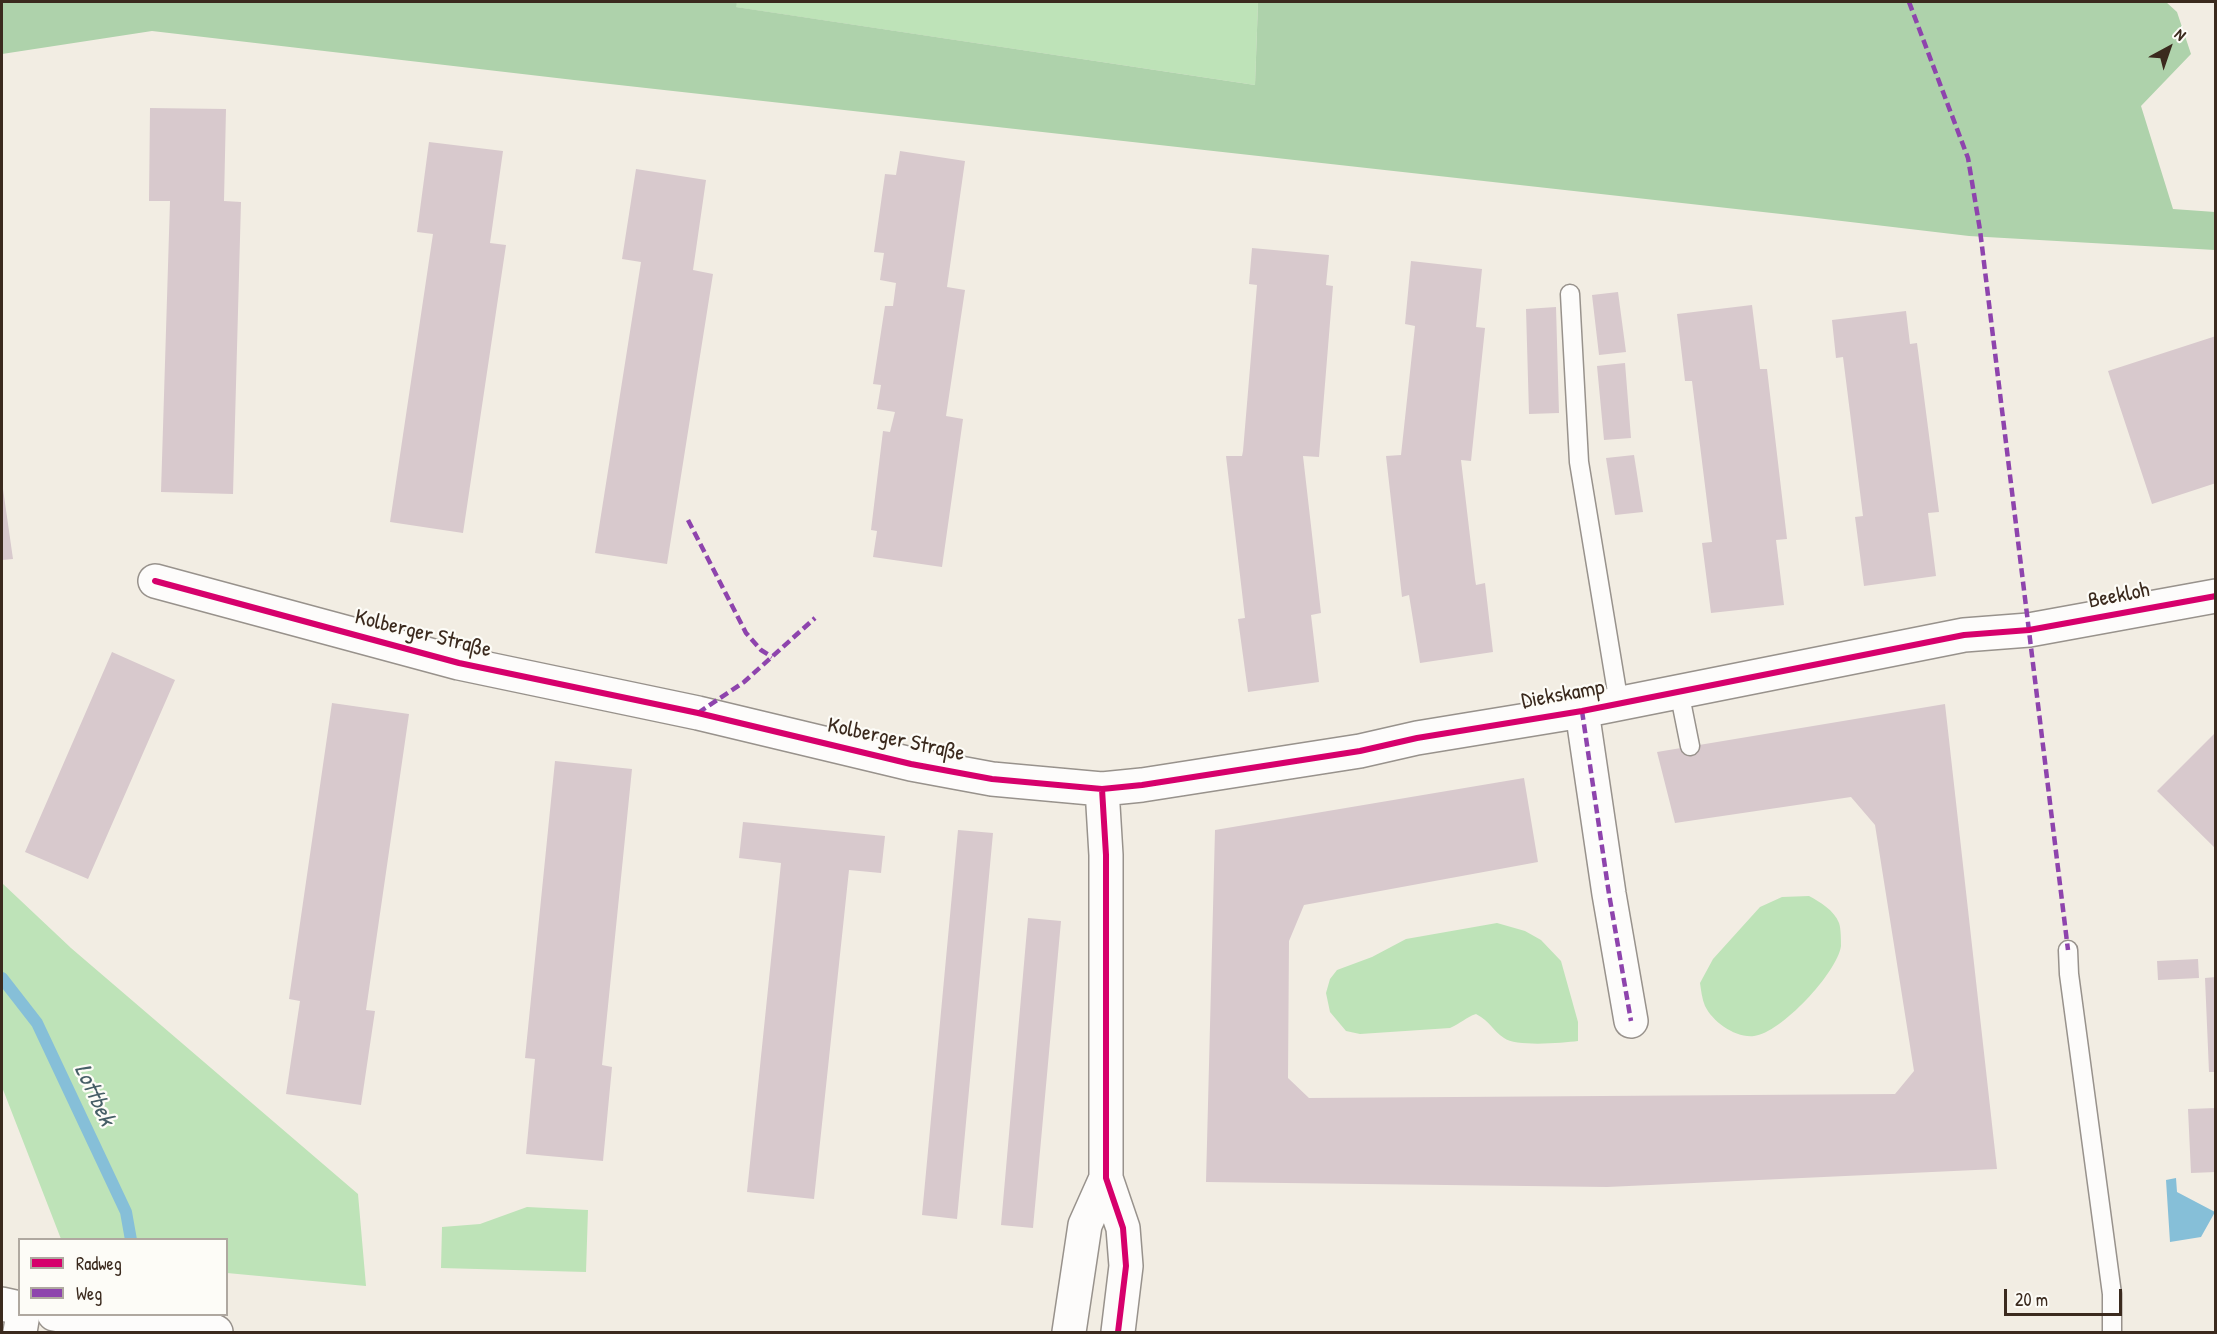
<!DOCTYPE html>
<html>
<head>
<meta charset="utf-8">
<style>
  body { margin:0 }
  #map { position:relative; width:2217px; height:1334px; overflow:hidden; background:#f2ede3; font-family:"Patrick Hand",sans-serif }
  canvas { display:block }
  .frame { position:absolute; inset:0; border:3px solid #3b2a1e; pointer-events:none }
  .legend { position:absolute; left:18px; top:1238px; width:210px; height:78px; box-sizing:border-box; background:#fdfcf7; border:2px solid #afa8a0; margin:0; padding:8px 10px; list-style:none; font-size:18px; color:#3b2a1e }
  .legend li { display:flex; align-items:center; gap:12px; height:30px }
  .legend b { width:30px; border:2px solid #afa8a0 }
  .north { position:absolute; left:2139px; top:18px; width:60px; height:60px; -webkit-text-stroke:4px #fdfcf7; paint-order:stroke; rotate:40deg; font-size:16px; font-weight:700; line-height:24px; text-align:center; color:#3b2a1e }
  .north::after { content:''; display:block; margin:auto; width:21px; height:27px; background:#3b2a1e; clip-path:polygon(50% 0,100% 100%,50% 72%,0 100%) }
  .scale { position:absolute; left:2004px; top:1289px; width:118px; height:27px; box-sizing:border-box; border:3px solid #3b2a1e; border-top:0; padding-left:8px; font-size:18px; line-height:21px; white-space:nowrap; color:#3b2a1e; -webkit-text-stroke:4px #fdfcf7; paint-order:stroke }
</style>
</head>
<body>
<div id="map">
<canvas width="2217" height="1334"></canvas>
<div class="frame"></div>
<ul class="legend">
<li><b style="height:8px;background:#d6006c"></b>Radweg</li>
<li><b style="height:8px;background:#8e44ad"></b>Weg</li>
</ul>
<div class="north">N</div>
<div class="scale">20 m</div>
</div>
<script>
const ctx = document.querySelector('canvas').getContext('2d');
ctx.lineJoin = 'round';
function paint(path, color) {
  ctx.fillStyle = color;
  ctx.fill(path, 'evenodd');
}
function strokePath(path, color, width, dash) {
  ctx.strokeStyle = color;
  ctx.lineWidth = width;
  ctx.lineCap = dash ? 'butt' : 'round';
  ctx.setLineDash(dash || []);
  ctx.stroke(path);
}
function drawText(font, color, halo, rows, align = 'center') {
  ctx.font = font + ' "Patrick Hand",sans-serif';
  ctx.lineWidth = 4.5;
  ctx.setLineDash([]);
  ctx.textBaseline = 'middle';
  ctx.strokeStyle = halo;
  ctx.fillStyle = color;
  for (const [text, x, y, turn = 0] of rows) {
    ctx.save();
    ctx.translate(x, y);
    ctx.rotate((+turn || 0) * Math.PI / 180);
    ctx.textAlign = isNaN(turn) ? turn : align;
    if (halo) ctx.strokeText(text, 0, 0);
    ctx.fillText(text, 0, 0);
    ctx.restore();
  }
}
const green = new Path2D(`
  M737,2H1258L1255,85L735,7Z
  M2,883L71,948L358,1194L366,1286L227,1273L226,1240L61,1239L2,1087Z
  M1809,896C1820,902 1834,910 1839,923C1841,928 1841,941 1841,946C1837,973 1781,1033 1754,1036C1735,1038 1713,1022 1705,1006C1702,999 1701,990 1700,983L1713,959L1760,907L1782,897Z
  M1497,923L1525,931L1541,940L1561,961L1578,1022V1041C1562,1043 1516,1047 1504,1038C1492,1030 1491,1022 1476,1014C1466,1017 1460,1024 1450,1028L1360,1034L1346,1031L1330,1012L1326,993L1330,979L1337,970L1372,957L1406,939Z
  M527,1207L588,1210L586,1272L441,1268L442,1227L480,1224Z`);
const forest = new Path2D(`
  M2,2H737L736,7L1255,85L1258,2H2166L2177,12L2191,54L2141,106L2173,209L2215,212V250L1969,236L1808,217L574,80L152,31L2,54Z`);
const water = new Path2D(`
  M2176,1178L2177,1192L2215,1212L2201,1237L2170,1242L2166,1180Z`);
const stream = new Path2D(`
  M2,978L37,1023L126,1212L131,1240`);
const building = new Path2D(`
  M150,108L226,109L224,201L241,202L233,494L161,492L170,201H149Z
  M429,142L503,151L490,243L506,245L463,533L390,522L433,234L417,232Z
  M900,151L965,161L947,287L965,290L946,416L963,419L942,567L873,557L877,531L871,530L883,431L890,432L895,412L877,409L881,385L873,384L885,306H893L896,283L880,280L884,253L874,252L885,174L896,175Z
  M636,169L706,180L693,270L713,274L667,564L595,553L641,262L622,259Z
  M1252,248L1329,255L1326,285L1333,286L1319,457L1303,456L1321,613L1311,615L1319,682L1248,692L1238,619L1245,618L1226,456H1242L1243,451L1257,285L1249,284Z
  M1411,261L1482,269L1476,327L1485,328L1471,461L1461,460L1475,579L1476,585L1485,583L1493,652L1420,663L1409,595L1402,597L1386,456L1401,455L1415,326L1405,324Z
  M1618,292L1626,352L1599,355L1592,295Z
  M1752,305L1760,369H1767L1787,539L1776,540L1784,605L1711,613L1702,543L1712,542L1692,381H1685L1677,314Z
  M1556,307L1559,413L1529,414L1526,309Z
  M1906,311L1910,344L1917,343L1939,512L1928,513L1936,576L1864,586L1855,517L1863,516L1843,357L1836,358L1832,320Z
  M2216,336V483L2152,504L2108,371Z
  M1625,363L1631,438L1604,440L1597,366Z
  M1634,455L1643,512L1615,515L1606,458Z
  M2,482L13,559L2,560Z
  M112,652L175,680L88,879L25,852Z
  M332,703L409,714L366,1010L375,1011L361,1105L286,1094L300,1001L289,999Z
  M1945,704L1997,1169L1607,1187L1206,1182L1215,830L1524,778L1538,862L1304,905L1289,941L1288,1078L1309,1098L1895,1094L1914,1071L1875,825L1851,797L1675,823L1657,752Z
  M2216,732V849L2157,791Z
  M555,761L632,769L602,1065L612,1067L603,1161L526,1154L535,1059L525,1058Z
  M743,822L885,836L881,873L849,870L814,1199L747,1192L781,863L739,858Z
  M958,830L993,833L957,1219L922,1215Z
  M1028,918L1061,921L1033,1228L1001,1225Z
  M2198,959L2199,978L2158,980L2157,961Z
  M2216,977V1072H2209L2205,978Z
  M2216,1108V1172L2191,1173L2188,1109Z`);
const lane = new Path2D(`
  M1570,294L1579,462L1619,704
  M1679,691L1690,746
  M2068,950L2069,974L2112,1294V1332`);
const street = new Path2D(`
  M155,581L459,663L698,713L911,764L992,779L1102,789L1142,785L1360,751L1417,738L1582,711L1964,635L2029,630L2216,596
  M1582,711L1609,894L1631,1021
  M1102,789L1106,855V1178L1123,1228L1126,1266L1118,1332
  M20,1332L23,1314
  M1069,1332L1085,1225L1106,1178`);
const primary = new Path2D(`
  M2,1304L20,1308
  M54,1314L94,1321L216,1332`);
const quiet = new Path2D(`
  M1909,2L1968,158L1980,230L2068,950
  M688,520L746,633L761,650L772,657
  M1582,711L1609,894L1631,1021
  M698,713L744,682L815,618`);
const cycleway = new Path2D(`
  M155,581L459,663L698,713L911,764L992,779L1102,789L1142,785L1360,751L1417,738L1582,711L1964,635L2029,630L2216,596
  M1102,789L1106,855V1178L1123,1228L1126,1266L1118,1332`);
const streetNames = [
  ["Beekloh",2119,596,-11],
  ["Kolberger Straße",423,634,14],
  ["Diekskamp",1563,695,-10],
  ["Kolberger Straße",896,740,12]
];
const waterNames = [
  ["Lottbek",94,1095,65]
];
paint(green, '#bee3b8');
paint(forest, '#aed2ab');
paint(water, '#86bfd8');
strokePath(stream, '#86bfd8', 12);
paint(building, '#d8c9cd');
strokePath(lane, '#98928c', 21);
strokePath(street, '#98928c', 36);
strokePath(primary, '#98928c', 36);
strokePath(lane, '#fdfcfb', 18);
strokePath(street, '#fdfcfb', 33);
strokePath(primary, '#fdfcfb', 33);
strokePath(quiet, '#8e44ad', 4.5, [9, 4.5]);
strokePath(cycleway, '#d6006c', 6);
drawText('22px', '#3b2a1e', '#fdfcf7', streetNames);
drawText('italic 24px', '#465e66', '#fdfcf7', waterNames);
</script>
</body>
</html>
